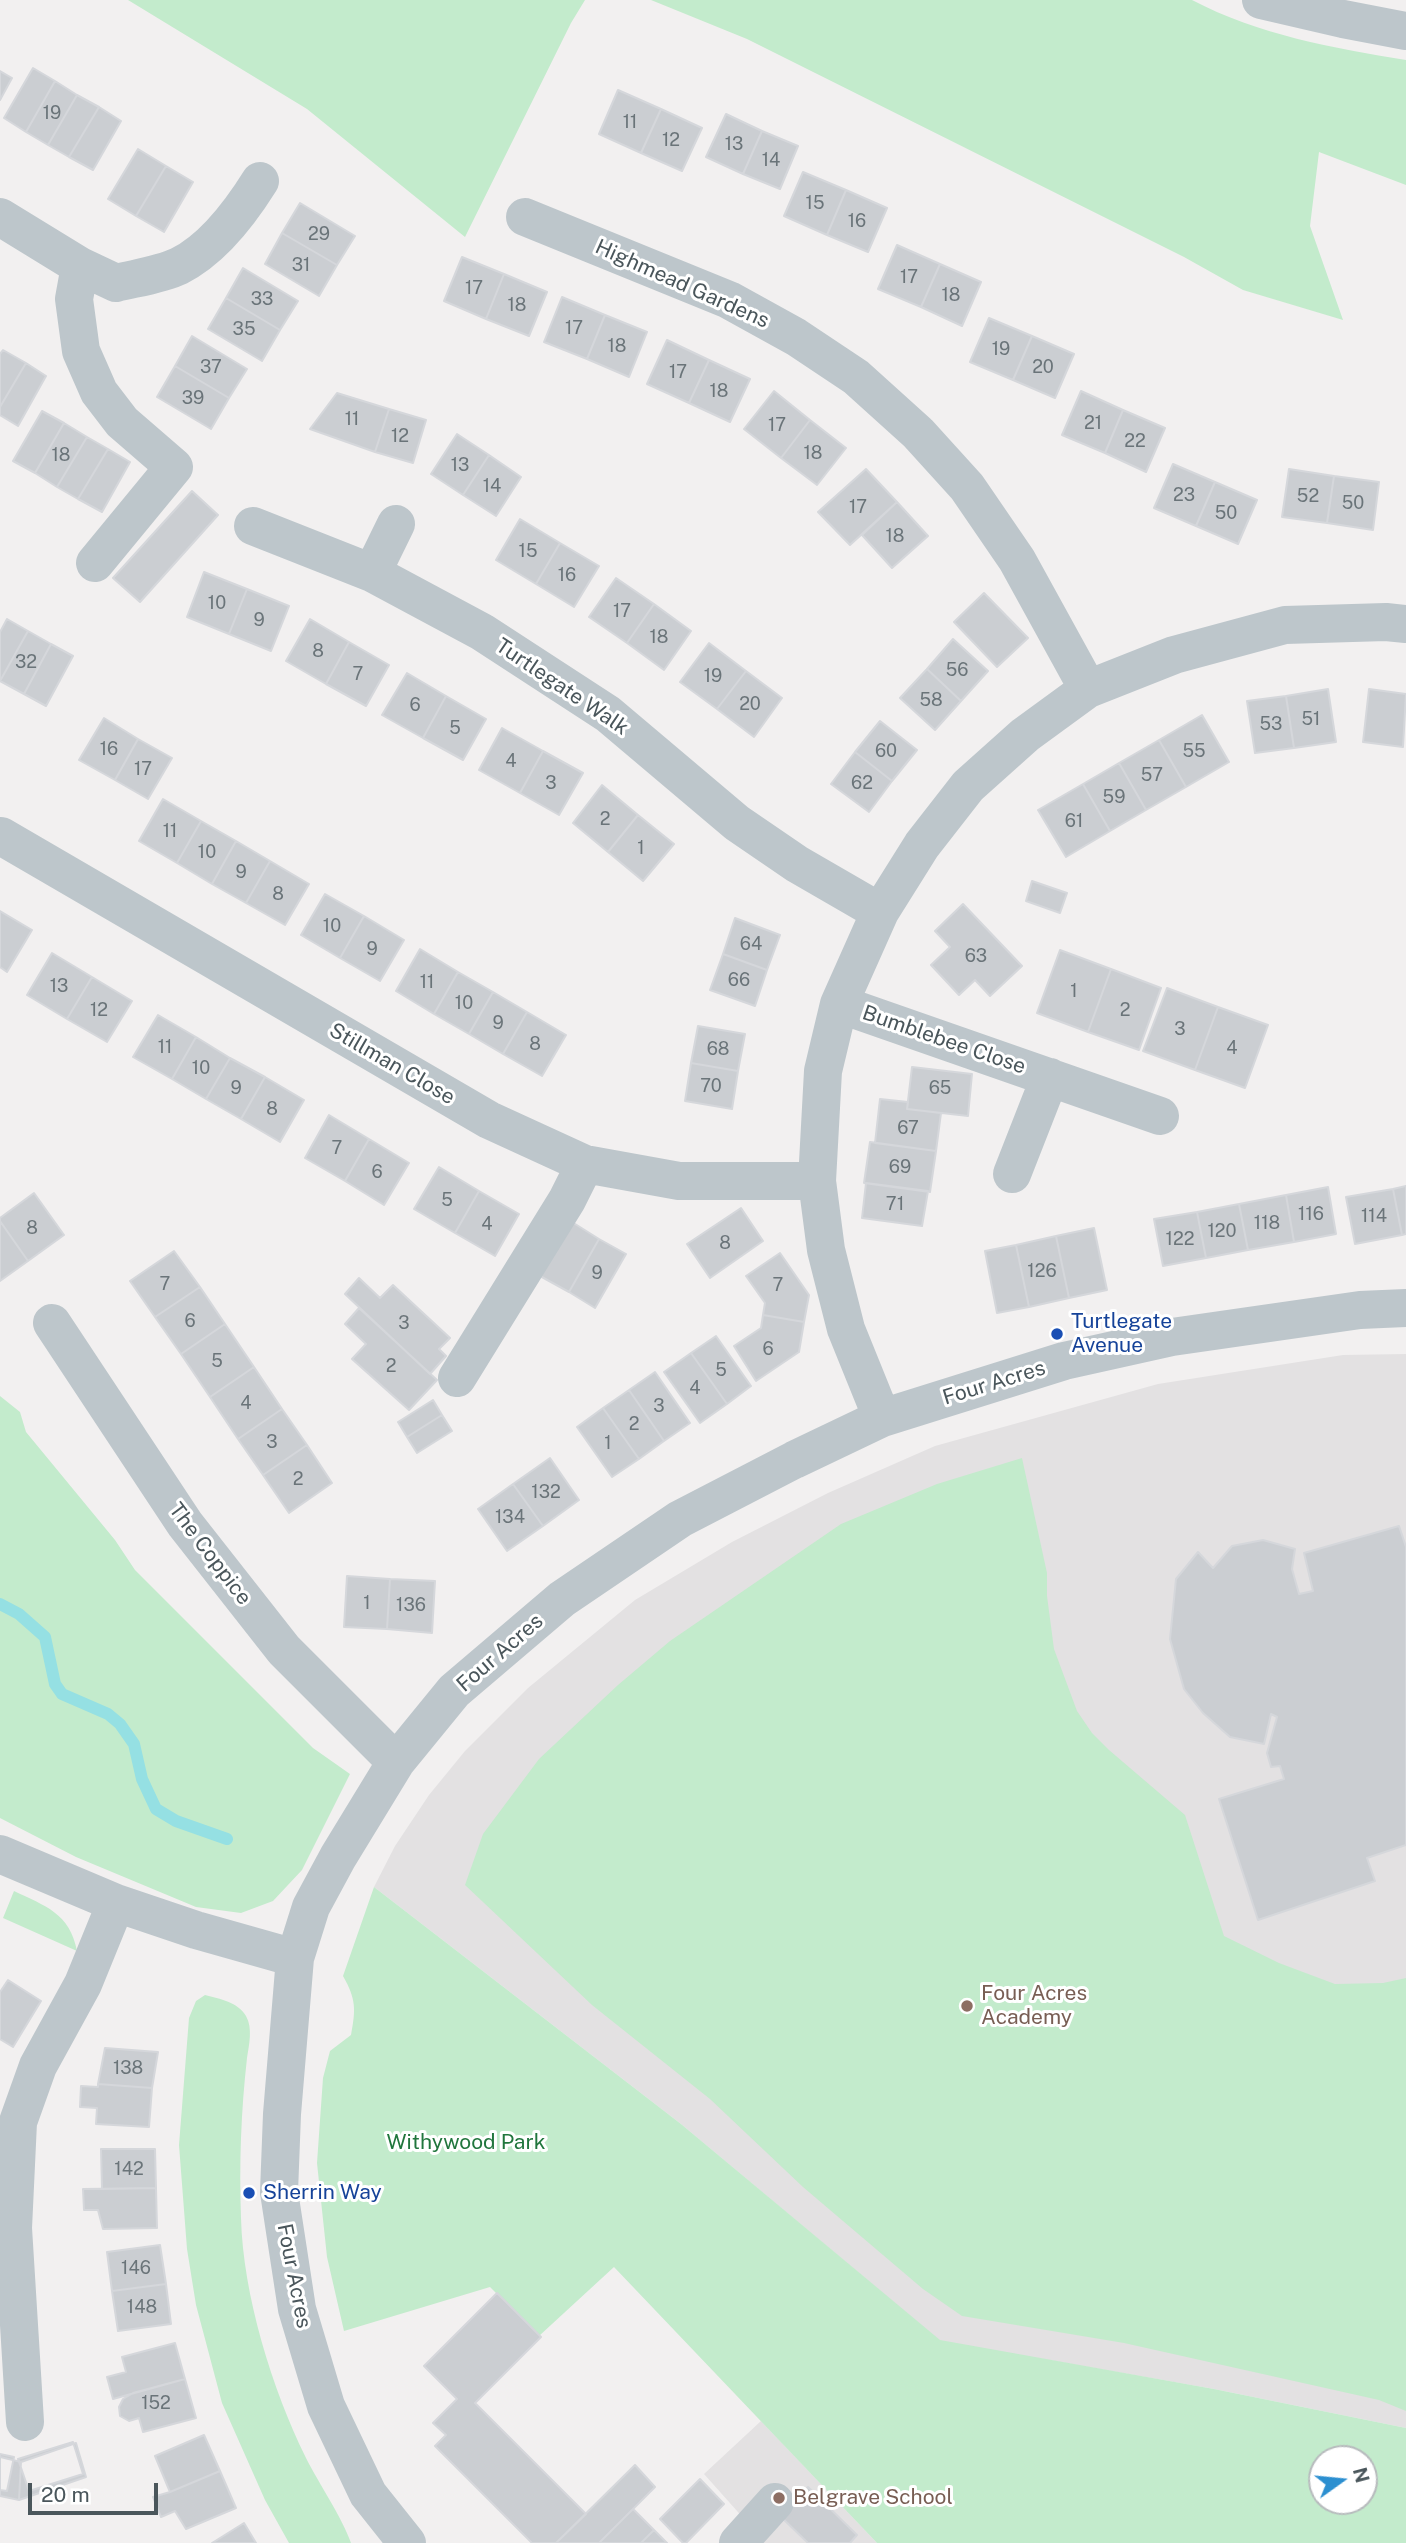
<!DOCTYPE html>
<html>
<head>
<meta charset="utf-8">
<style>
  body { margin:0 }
  #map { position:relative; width:1406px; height:2543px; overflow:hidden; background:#f2f0f0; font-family:"Public Sans",sans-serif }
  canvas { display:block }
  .north { position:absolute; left:1308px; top:2445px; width:70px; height:70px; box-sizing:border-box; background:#fff; border:2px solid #b7bbbd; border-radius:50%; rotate:75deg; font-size:19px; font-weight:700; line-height:28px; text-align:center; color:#4a565b }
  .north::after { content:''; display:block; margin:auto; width:24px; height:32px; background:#2c8fd0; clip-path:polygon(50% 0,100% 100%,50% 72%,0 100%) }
  .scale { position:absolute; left:28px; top:2483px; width:130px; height:32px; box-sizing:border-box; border:4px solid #4a565b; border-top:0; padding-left:9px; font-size:21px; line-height:24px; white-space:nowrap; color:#4a565b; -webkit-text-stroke:5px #fff; paint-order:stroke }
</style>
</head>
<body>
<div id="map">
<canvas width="1406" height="2543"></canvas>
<div class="north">N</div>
<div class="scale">20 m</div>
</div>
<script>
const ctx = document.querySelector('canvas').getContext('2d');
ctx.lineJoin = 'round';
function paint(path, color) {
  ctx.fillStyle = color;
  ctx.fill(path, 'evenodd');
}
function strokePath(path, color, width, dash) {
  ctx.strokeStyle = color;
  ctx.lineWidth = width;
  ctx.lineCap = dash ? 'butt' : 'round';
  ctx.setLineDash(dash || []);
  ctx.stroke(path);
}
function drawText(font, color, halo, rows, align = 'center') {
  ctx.font = font + ' "Public Sans",sans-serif';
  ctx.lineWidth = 6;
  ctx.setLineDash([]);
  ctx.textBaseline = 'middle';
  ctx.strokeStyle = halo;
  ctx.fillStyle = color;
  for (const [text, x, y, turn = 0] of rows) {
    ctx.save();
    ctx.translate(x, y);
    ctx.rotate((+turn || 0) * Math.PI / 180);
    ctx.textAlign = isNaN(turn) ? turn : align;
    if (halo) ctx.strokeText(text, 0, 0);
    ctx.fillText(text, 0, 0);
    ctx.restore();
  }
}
const education = new Path2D(`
  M1406,1354V2428L1214,2389L940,2341L681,2124L374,1887L395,1846L429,1795L465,1751L528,1688L635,1600L732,1542L828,1493L935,1446L1158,1384L1343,1355Z
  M761,2421L877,2543H725L746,2521L704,2474Z`);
const green = new Path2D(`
  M128,0H585L571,23L465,237L307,109Z
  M651,0H1192C1259,35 1333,48 1406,60V185L1319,152L1310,226L1343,320L1243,290L1184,257L747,39Z
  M0,1396L20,1412L26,1432L115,1540L135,1570L313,1748L350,1774L302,1870L273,1901L241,1913L196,1907L76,1857L0,1818Z
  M1022,1458L1047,1573V1596L1054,1649L1077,1711L1092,1733L1109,1750L1185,1815L1224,1936L1279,1963L1335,1984L1383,1983L1406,1978V2411L1379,2400L1124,2343L962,2316L923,2289L803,2187L710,2099L592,2005L465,1885L483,1834L539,1759L618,1685L670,1641L841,1524L937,1484Z
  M374,1887L681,2124L940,2340L1214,2389L1406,2428V2543H877L614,2267L539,2336L490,2287L344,2331L327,2257L317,2163L323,2078L330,2051L351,2035C356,2009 356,1999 343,1976ZM1322,2459H1364V2501H1322Z
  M14,1891C45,1906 70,1913 77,1951L3,1918Z
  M205,1995C220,1999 238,2002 246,2016C253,2028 249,2045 247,2058C241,2111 239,2164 241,2218C243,2295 272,2389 306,2458C319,2484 342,2517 351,2543H289L265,2500L222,2403L196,2305L187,2249L179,2145L189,2018L196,2001Z`);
const stream = new Path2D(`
  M0,1604L19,1614L45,1637L55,1684L62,1694L108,1714L120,1724L134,1744L142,1779L156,1809L176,1821L227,1839`);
const building = new Path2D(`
  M33,68L55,81L26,132L4,118Z
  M0,71L12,78L0,100Z
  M55,81L77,95L48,145L26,132Z
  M618,90L661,109L641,153L599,134Z
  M77,95L99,107L69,157L48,145Z
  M99,107L121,121L93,170L69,157Z
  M661,109L702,128L682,171L641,153Z
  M726,114L762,131L743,174L706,157Z
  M762,131L798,146L780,189L743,174Z
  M138,149L166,166L136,216L108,199Z
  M166,166L193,182L164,232L136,216Z
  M803,172L846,190L827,235L784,216Z
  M846,190L887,208L868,252L827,235Z
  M300,203L355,236L337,265L282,233Z
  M282,233L337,265L319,296L265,264Z
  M897,245L940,264L921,307L878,289Z
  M462,257L504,274L486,319L444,301Z
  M940,264L981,282L962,326L921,307Z
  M243,268L298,301L280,330L226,298Z
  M504,274L547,292L529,336L486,319Z
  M562,297L605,315L587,359L544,342Z
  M226,298L280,330L262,361L208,329Z
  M605,315L647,332L629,377L587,359Z
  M989,318L1032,336L1013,380L970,362Z
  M192,336L247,369L229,398L175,366Z
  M1032,336L1074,354L1055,398L1013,380Z
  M667,340L709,360L689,403L647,384Z
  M3,350L26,363L0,407V354Z
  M709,360L750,379L730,422L689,403Z
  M26,363L46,376L18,426L0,415V407Z
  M175,366L229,398L211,429L157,397Z
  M774,391L810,420L781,458L744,429Z
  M1081,391L1123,410L1105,453L1062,435Z
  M337,393L389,409L375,452L310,429Z
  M389,409L426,420L413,463L375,452Z
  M1123,410L1165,428L1146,472L1105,453Z
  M42,411L64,423L35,473L13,461Z
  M810,420L846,448L817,485L781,458Z
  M64,423L87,437L57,487L35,473Z
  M457,434L489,455L463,495L431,474Z
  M87,437L108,449L78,499L57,487Z
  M108,449L130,462L102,512L78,499Z
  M489,455L521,477L496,516L463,495Z
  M1173,464L1215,482L1196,526L1154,508Z
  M866,469L897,502L850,545L818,512Z
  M1289,469L1334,476L1327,523L1282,517Z
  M1334,476L1379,482L1373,530L1327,523Z
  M1215,482L1257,500L1238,544L1196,526Z
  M192,491L218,515L140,602L113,578Z
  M897,502L928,536L892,568L862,535Z
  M520,519L560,543L536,584L496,560Z
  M560,543L599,566L574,607L536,584Z
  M204,572L247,589L229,634L187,617Z
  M616,578L654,604L627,643L589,617Z
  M247,589L289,606L271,651L229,634Z
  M984,593L1028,638L997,667L954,622Z
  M654,604L691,631L664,670L627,643Z
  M7,619L28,631L0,681V632Z
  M310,619L349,642L326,684L286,661Z
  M28,631L51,644L24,694L0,681Z
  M953,639L988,671L961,701L927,669Z
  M349,642L389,665L366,706L326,684Z
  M709,643L746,671L717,709L680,682Z
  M51,644L73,656L46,706L24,694Z
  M927,669L961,701L935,730L900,698Z
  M746,671L782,698L754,737L717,709Z
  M407,673L446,696L423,738L382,715Z
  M1328,689L1336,742L1294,748L1286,696Z
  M1369,689L1406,694L1403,747L1363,742Z
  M446,696L486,719L463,760L423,738Z
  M1286,696L1294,748L1255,753L1247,701Z
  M1202,715L1229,762L1186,787L1159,740Z
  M104,718L138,739L115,780L79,760Z
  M880,721L917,750L892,781L855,752Z
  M502,728L543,751L520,793L479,770Z
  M138,739L172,758L148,799L115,780Z
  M1159,740L1186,787L1146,810L1119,763Z
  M543,751L583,773L559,815L520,793Z
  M855,752L892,781L869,812L831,784Z
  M1119,763L1146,810L1110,831L1083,784Z
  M1083,784L1110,831L1066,857L1038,810Z
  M602,785L638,815L608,852L573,823Z
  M163,799L201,821L177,863L139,841Z
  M638,815L674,844L643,881L608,852Z
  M201,821L236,841L212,884L177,863Z
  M236,841L270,861L246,903L212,884Z
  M270,861L309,884L285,925L246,903Z
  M1032,881L1067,893L1060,913L1026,901Z
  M325,894L364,916L340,958L301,935Z
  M963,904L1022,966L990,996L975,980L959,995L931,965L950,947L935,931Z
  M0,911L32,930L7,972L0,967Z
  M364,916L404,940L380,981L340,958Z
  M735,918L780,935L767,970L723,954Z
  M420,949L458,972L434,1014L396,991Z
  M1060,950L1111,969L1088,1032L1037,1013Z
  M52,953L92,977L67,1019L27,995Z
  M723,954L767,970L755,1006L710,990Z
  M1111,969L1161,988L1139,1050L1088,1032Z
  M458,972L493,992L469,1034L434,1014Z
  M92,977L132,1001L107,1042L67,1019Z
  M1167,988L1218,1007L1195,1070L1143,1051Z
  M493,992L527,1012L503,1054L469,1034Z
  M1218,1007L1268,1025L1245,1088L1195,1070Z
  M527,1012L566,1035L542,1076L503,1054Z
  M158,1015L196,1037L172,1079L133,1057Z
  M698,1026L745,1034L738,1071L691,1063Z
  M196,1037L230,1058L206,1099L172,1079Z
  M230,1058L265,1077L241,1119L206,1099Z
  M691,1063L738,1071L732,1109L685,1101Z
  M912,1067L972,1074L968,1116L907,1109Z
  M265,1077L304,1100L280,1142L241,1119Z
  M880,1099L908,1102L907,1109L941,1113L936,1151L875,1143Z
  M329,1115L369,1139L345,1181L305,1158Z
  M369,1139L409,1163L384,1205L345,1181Z
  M870,1142L936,1151L930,1192L864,1183Z
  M439,1167L479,1191L455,1233L414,1209Z
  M866,1183L928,1191L922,1226L862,1218Z
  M1406,1186V1234L1402,1235L1393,1189Z
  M1328,1187L1336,1234L1294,1242L1286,1195Z
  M1393,1189L1402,1235L1355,1244L1346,1197Z
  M479,1191L519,1214L495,1256L455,1233Z
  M34,1193L64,1235L28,1261L0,1221V1218Z
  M1286,1195L1294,1242L1248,1250L1239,1204Z
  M1239,1204L1248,1250L1206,1258L1197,1212Z
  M741,1208L763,1241L710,1278L687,1244Z
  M1197,1212L1206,1258L1163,1266L1154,1219Z
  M0,1221L28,1261L0,1281Z
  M572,1222L599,1239L569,1292L540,1276Z
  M1094,1228L1107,1290L1069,1298L1056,1236Z
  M1056,1236L1069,1298L1029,1307L1016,1245Z
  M599,1239L626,1254L595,1308L569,1292Z
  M1016,1245L1029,1307L997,1313L985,1251Z
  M174,1251L200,1287L155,1317L130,1281Z
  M780,1253L809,1295L804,1322L763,1315L765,1303L746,1276Z
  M359,1278L380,1298L393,1285L450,1338L439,1349L446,1356L430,1374L345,1294Z
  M200,1287L225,1324L181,1354L155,1317Z
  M359,1308L437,1380L409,1410L352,1359L366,1344L345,1324Z
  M763,1315L804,1322L799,1352L756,1381L734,1346L761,1328Z
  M225,1324L254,1367L210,1397L181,1354Z
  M716,1336L751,1386L727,1404L691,1353Z
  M691,1353L727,1404L700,1423L664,1372Z
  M254,1367L282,1409L238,1439L210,1397Z
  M655,1372L690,1423L664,1441L629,1390Z
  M629,1390L664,1441L639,1459L603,1408Z
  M433,1400L442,1415L407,1437L398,1422Z
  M603,1408L639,1459L612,1477L577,1427Z
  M282,1409L307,1445L263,1475L238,1439Z
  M442,1415L452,1431L417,1453L407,1437Z
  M307,1445L332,1483L289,1513L263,1475Z
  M550,1458L579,1500L543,1526L513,1484Z
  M513,1484L543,1526L507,1551L478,1509Z
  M1399,1526L1406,1547V1845L1367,1858L1375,1881L1258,1920L1219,1799L1284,1779L1280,1766L1271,1767L1267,1753L1277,1717L1271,1714L1264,1744L1230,1737L1203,1713L1184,1689L1170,1639L1176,1579L1198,1552L1213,1568L1232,1546L1263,1540L1295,1549L1292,1569L1299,1594L1313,1591L1304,1553Z
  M347,1576L390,1579L387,1629L344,1627Z
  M390,1579L435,1581L432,1633L387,1629Z
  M8,1980L41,2001L13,2047L0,2039V1992Z
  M105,2048L158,2052L152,2088L98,2084Z
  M98,2084L152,2088L149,2127L96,2124L97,2108L80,2107L81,2086L98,2087Z
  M101,2149H155L156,2188L102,2189Z
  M156,2188L157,2228L103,2229L98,2210H84L83,2189Z
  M160,2245L166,2284L112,2291L107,2252Z
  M166,2284L171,2324L118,2331L112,2291Z
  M497,2293L541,2337L475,2403L586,2514L556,2543H532L435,2446L446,2435L433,2423L457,2399L424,2366Z
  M175,2343L185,2379L113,2399L107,2377L126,2372L122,2357Z
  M185,2379L196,2418L143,2432L139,2418L129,2421L120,2416L119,2407L123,2399L133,2393Z
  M204,2435L220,2471L170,2492L155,2456Z
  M73,2442L83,2474L29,2491L18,2459Z
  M76,2443L86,2477L19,2500L21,2462Z
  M0,2454L14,2457L7,2491L0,2490Z
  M0,2457L21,2462L19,2500L0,2496Z
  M635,2465L655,2487L599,2543H556Z
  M220,2471L236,2508L186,2529L175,2511L161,2517L153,2497L170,2492Z
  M700,2479L724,2504L686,2543H683L660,2519Z
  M808,2487L857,2535L850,2543H808L780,2516Z
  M633,2509L654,2530L641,2543H599Z
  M244,2523L256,2543H212Z
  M654,2530L667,2543H641Z`);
const minor = new Path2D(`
  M1261,0L1343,19L1406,31
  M0,217L80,266L116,283C136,278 160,275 179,266C213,249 240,213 260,181
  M525,217L729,300L796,337L856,377L918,433L967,487L1017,560L1088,689
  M80,266L74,299L81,351L99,392L122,422L174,467L95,563
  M253,526L372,573L482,632L608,714L737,823L797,864L880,912
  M372,573L396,524
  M1,836L489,1120L585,1164L679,1181H817
  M839,1004L1160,1116
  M1012,1174L1050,1077
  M52,1323L185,1524L284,1650L396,1762
  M457,1378L567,1200L585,1164
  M882,1418L846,1329L826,1250L817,1181L823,1071L839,1004L880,912L922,845L968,786L1025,735L1088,689L1174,655L1285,625L1386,622L1406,624
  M0,1854L116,1903L196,1930L295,1958
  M25,2422L13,2228L18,2122L38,2066L83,1984L116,1903
  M407,2543L368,2494L326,2406L297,2309L279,2192L282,2114L295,1958L311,1907L338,1857L396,1762L454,1691L562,1599L680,1519L794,1460L882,1418L1064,1361L1172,1337L1360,1310L1406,1308
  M738,2543L775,2502`);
const markers = [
  [1057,1334,7,"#1a4fb4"],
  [967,2006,7,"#8d6e63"],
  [249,2193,7,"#1a4fb4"],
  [779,2498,7,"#8d6e63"]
];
const numberNames = [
  ["19",52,113],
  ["11",630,122],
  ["12",671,140],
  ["13",734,144],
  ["14",771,160],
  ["15",815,203],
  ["16",857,221],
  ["29",319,234],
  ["31",301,265],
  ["17",909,277],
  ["17",474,288],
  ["18",951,295],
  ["33",262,299],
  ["18",517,305],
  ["17",574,328],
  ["35",244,329],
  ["18",617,346],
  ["19",1001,349],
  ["37",211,367],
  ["20",1043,367],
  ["17",678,372],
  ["18",719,391],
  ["39",193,398],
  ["11",352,419],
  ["21",1093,423],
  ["17",777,425],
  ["12",400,436],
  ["22",1135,441],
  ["18",813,453],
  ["18",61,455],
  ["13",460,465],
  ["14",492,486],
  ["23",1184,495],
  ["52",1308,496],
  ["50",1353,503],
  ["17",858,507],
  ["50",1226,513],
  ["18",895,536],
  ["15",528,551],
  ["16",567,575],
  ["10",217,603],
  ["17",622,611],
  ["9",259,620],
  ["18",659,637],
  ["8",318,651],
  ["32",26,662],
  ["56",957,670],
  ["7",358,674],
  ["19",713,676],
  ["58",931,700],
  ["20",750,704],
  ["6",415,705],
  ["51",1311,719],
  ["53",1271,724],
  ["5",455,728],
  ["16",109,749],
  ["60",886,751],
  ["55",1194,751],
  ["4",511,761],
  ["17",143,769],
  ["57",1152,775],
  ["3",551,783],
  ["62",862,783],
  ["59",1114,797],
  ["2",605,819],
  ["61",1074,821],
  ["11",170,831],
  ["1",641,848],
  ["10",207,852],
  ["9",241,872],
  ["8",278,894],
  ["10",332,926],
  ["64",751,944],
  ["9",372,949],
  ["63",976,956],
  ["66",739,980],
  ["11",427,982],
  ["13",59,986],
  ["1",1074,991],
  ["10",464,1003],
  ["12",99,1010],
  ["2",1125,1010],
  ["9",498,1023],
  ["3",1180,1029],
  ["8",535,1044],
  ["11",165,1047],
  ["4",1232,1048],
  ["68",718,1049],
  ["10",201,1068],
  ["70",711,1086],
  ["9",236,1088],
  ["65",940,1088],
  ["8",272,1109],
  ["67",908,1128],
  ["7",337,1148],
  ["69",900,1167],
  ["6",377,1172],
  ["5",447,1200],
  ["71",895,1204],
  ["116",1311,1214],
  ["114",1374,1216],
  ["118",1267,1223],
  ["4",487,1224],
  ["8",32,1228],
  ["120",1222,1231],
  ["122",1180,1239],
  ["8",725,1243],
  ["126",1042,1271],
  ["9",597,1273],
  ["7",165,1284],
  ["7",778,1285],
  ["6",190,1321],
  ["3",404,1323],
  ["6",768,1349],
  ["5",217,1361],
  ["2",391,1366],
  ["5",721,1370],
  ["4",695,1388],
  ["4",246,1403],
  ["3",659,1406],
  ["2",634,1424],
  ["3",272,1442],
  ["1",608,1443],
  ["2",298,1479],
  ["132",546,1492],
  ["134",510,1517],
  ["1",367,1603],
  ["136",411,1605],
  ["138",128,2068],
  ["142",129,2169],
  ["146",136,2268],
  ["148",142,2307],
  ["152",156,2403]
];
const streetNames = [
  ["Highmead Gardens",682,284,24],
  ["Turtlegate Walk",562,687,34],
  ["Bumblebee Close",944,1040,19],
  ["Stillman Close",392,1064,30],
  ["Four Acres",994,1383,-17],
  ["The Coppice",210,1554,53],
  ["Four Acres",500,1653,-41],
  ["Four Acres",294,2276,79]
];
const transitNames = [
  ["Turtlegate",1071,1322],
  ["Avenue",1071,1346],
  ["Sherrin Way",263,2193]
];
const educationNames = [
  ["Four Acres",981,1994],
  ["Academy",981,2018],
  ["Belgrave School",793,2498]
];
const parkNames = [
  ["Withywood Park",466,2143]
];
paint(education, '#e3e1e2');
paint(green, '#c3ebcc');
strokePath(stream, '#95e0e3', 12);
paint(building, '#cbced2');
strokePath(building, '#d5d7db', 2);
strokePath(minor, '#bdc6cb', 38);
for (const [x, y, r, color] of markers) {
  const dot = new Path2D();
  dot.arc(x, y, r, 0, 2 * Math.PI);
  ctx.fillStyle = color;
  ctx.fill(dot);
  strokePath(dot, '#fff', 2.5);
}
drawText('18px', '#6a7479', null, numberNames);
drawText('21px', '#4a565b', '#fff', streetNames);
drawText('21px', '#164399', '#fff', transitNames, 'left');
drawText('21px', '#785e54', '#fff', educationNames, 'left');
drawText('21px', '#21763d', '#fff', parkNames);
</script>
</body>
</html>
